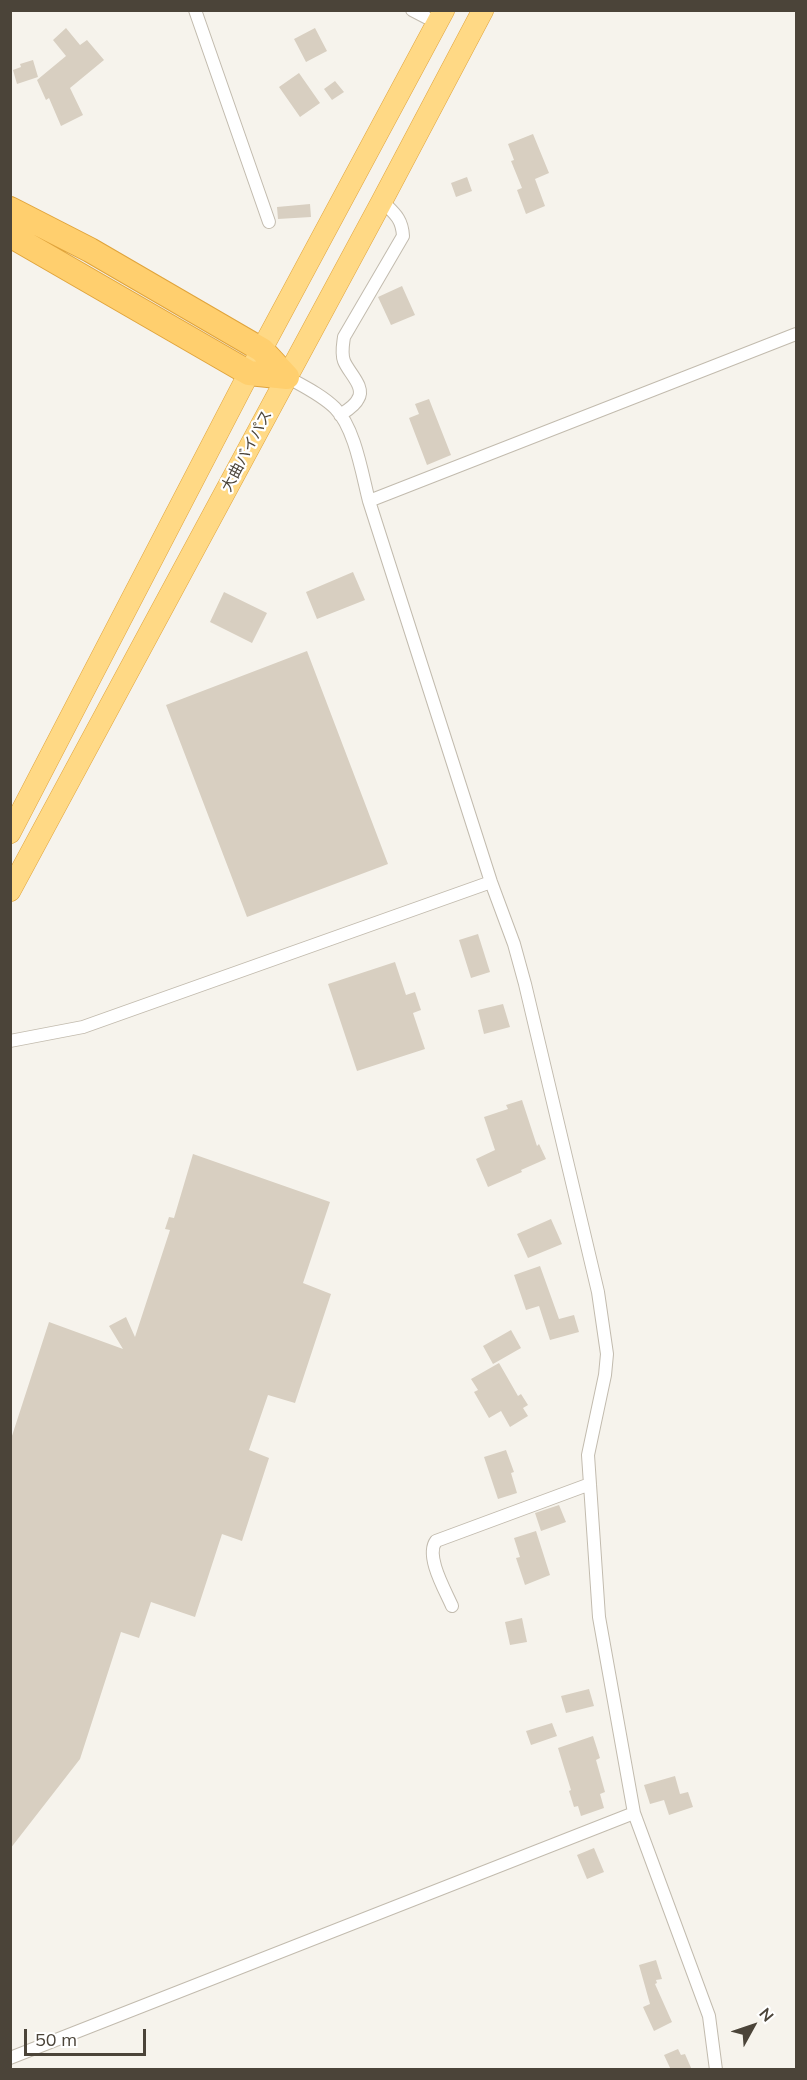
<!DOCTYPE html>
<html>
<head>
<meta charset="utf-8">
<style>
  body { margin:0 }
  #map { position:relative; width:807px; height:2080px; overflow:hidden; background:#f6f3ec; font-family:Mulish,sans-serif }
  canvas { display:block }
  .frame { position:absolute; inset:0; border:12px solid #4b4439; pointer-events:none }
  .north { position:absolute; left:723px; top:1996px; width:60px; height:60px; -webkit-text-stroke:4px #fff; paint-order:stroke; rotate:50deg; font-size:16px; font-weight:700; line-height:24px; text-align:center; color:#4b4439 }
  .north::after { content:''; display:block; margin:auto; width:21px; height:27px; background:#4b4439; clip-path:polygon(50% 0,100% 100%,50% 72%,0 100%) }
  .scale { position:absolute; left:24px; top:2029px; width:122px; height:27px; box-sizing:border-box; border:3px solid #4b4439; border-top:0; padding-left:8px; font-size:18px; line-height:21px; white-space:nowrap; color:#4b4439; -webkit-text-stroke:4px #fff; paint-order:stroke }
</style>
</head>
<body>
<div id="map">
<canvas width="807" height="2080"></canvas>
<div class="frame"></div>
<div class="north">N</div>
<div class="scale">50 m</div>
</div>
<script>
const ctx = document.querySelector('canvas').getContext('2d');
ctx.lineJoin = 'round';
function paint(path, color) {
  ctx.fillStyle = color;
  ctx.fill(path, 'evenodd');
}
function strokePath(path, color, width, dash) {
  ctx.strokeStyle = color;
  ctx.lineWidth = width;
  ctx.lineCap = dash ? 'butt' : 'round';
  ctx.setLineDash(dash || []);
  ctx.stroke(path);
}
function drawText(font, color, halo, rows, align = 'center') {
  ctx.font = font + ' Mulish,"Noto Sans JP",sans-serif';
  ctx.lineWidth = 4.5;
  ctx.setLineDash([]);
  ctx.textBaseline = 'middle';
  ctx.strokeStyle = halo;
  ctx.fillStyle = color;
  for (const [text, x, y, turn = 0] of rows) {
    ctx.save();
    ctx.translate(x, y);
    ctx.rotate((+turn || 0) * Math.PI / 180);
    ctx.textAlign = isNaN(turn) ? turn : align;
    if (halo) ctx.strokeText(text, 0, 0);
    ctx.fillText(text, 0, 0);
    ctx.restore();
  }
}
const building = new Path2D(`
  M66,28L80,45L87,40L104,60L70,88L83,115L61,126L49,98L46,100L37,80L66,56L53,40Z
  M315,28L327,51L306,62L294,39Z
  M33,60L38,77L17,84L13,70L21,67L20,64Z
  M299,73L320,103L300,117L279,87Z
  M335,81L344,92L332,100L324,89Z
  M533,134L549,173L535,179L545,206L526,214L517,190L522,188L511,161L514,160L508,144Z
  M467,177L472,191L456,197L451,183Z
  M310,204L311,217L278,219L277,207Z
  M402,286L415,315L391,325L378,297Z
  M429,399L451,455L427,465L409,418L419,414L415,404Z
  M353,572L365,600L317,619L306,592Z
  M224,592L267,613L252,643L210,622Z
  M307,651L388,864L247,917L166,705Z
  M478,934L490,972L471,978L459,940Z
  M395,962L406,995L415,992L421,1010L413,1013L425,1049L357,1071L328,984Z
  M503,1004L510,1027L484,1034L478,1010Z
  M522,1100L537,1146L539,1144L546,1159L521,1170L522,1172L488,1187L476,1159L495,1150L484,1117L508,1109L506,1105Z
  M193,1154L330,1202L303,1283L331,1294L295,1403L268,1395L249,1450L269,1458L242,1541L222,1534L195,1617L151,1602L139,1638L121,1632L80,1759L10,1849V1442L49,1322L123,1349L109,1326L126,1317L135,1337L170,1230L165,1229L169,1217L174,1218Z
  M551,1219L562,1244L528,1258L517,1234Z
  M540,1266L559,1319L574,1315L579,1332L550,1340L539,1306L526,1310L514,1275Z
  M511,1330L521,1348L493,1364L483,1346Z
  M499,1363L518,1396L521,1394L528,1405L523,1408L528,1416L510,1427L501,1411L489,1418L474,1392L478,1390L471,1379Z
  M506,1450L514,1472L511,1473L517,1493L498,1499L484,1457Z
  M559,1505L566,1522L541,1531L535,1513Z
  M536,1531L550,1575L525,1585L516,1558L520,1557L514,1538Z
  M522,1618L527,1642L510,1645L505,1622Z
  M589,1689L594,1706L566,1713L561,1696Z
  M552,1723L557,1736L531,1745L526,1731Z
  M593,1736L600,1758L596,1760L605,1792L600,1794L604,1808L581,1816L578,1806L574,1807L569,1791L571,1790L558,1748Z
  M675,1776L680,1794L688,1792L693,1807L669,1815L664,1800L650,1804L644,1785Z
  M594,1848L604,1872L587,1879L577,1855Z
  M656,1960L662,1979L656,1980L657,1983L655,1984L672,2022L654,2031L643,2007L650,2004L639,1965Z
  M678,2049L681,2055L685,2054L692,2070H671L664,2055Z`);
const minor = new Path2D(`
  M195,10L269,222
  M412,10L437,23
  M287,377C303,386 322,395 335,408C355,428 362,474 369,501L491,882L514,944L525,984L598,1292L607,1354L605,1375L588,1455L599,1617L634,1813L709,2016L716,2070
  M340,415C346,411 355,406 358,399C366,387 348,372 344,361C341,353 343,345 344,337L403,236C402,218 394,213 382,201
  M369,501L796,334
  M10,1041L83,1027L491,882
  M452,1606C445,1590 425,1556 436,1541L590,1484
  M10,2058L634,1813`);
const trunk = new Path2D(`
  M10,833L249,373L444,10
  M10,891L382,201L483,10`);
const motorway = new Path2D(`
  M10,209L90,250L262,350L287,377
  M10,235L249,373L287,377`);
const streetNames = [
  ["大曲バイパス",247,451,-62]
];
paint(building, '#d8cfc1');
strokePath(minor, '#c2bbae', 14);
strokePath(trunk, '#e0a43c', 22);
strokePath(motorway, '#e0a43c', 26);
strokePath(minor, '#fff', 12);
strokePath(trunk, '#ffd985', 21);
strokePath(motorway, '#ffcf6e', 24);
drawText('15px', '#4b4439', '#fff', streetNames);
</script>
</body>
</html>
